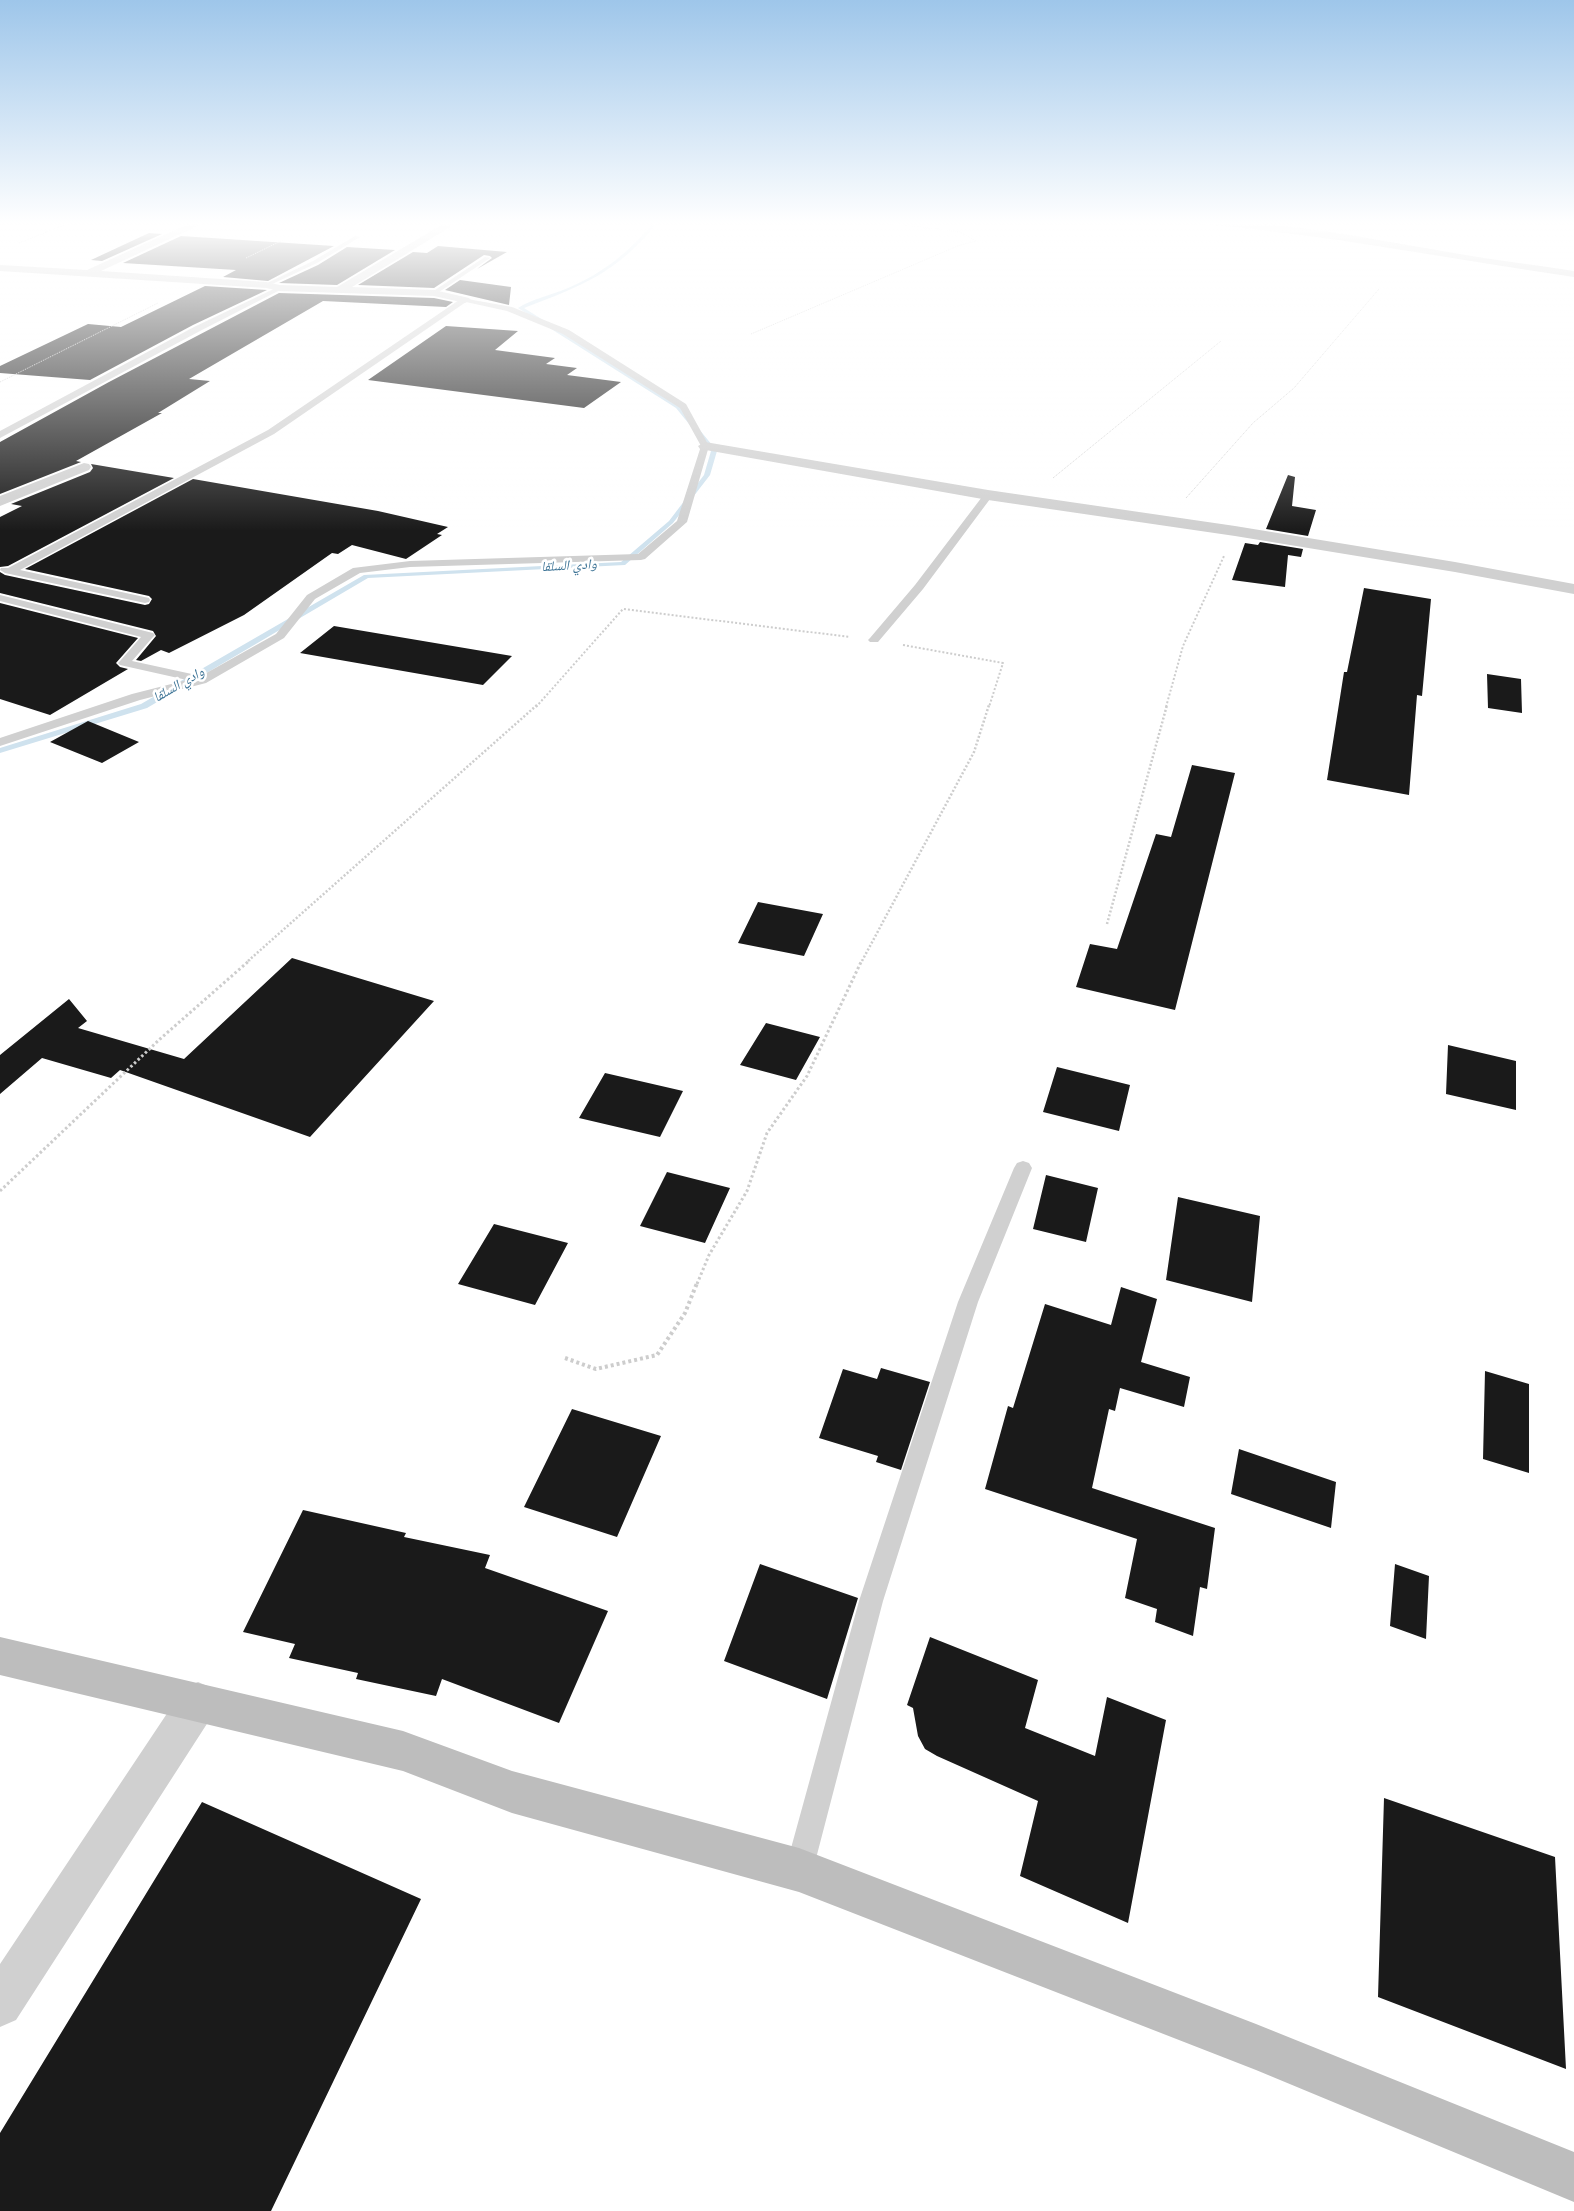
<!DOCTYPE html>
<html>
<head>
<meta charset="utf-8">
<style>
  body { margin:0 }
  canvas { display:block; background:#fff }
</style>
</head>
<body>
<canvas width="1574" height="2211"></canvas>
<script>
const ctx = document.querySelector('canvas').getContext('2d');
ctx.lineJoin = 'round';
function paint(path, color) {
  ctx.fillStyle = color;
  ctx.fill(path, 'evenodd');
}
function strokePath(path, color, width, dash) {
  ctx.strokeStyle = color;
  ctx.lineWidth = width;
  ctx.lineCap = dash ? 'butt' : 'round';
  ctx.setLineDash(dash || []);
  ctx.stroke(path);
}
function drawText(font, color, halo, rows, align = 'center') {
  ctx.font = font + ' "Varela Round","Noto Naskh Arabic",sans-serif';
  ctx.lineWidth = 5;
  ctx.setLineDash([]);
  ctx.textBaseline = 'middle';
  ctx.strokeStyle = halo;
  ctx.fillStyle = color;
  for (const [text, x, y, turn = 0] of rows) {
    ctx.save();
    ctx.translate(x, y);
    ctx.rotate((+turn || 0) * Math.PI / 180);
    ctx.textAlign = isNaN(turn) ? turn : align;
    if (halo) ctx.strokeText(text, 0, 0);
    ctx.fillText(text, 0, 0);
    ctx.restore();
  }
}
const stream = new Path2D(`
  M655,221H659C617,273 584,285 524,308L680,406L717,451L710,475L673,523L625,565L368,578L147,708L0,753V748L141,704L364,575L621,562L669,521L704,475L711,451L676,408L518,308C532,299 552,295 568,288C604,273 630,251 655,221Z`);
const building = new Path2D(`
  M149,233L162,234L102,261L91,260Z
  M181,236L334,246L268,281L223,277L236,270L123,263Z
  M438,246L507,252L477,269L492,258L490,256L484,255L434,288L358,285L413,252L427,253Z
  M347,247L395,250L337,285L279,283L318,265Z
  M460,280L511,287L509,305L445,290Z
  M205,286L267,290L193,325L90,380L0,373V366L88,324L121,327Z
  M279,293L434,298L453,302L446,307L323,301L189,379L210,381L158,413H162L76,461L81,462L0,494V442L109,382Z
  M446,326L518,331L495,350L555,358L546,364L577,368L567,375L621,382L584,408L368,380Z
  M91,464L174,478L8,566L0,567V517L22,506L11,504L90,472L93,468Z
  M1288,475L1295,477L1292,506L1316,510L1308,536L1266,529Z
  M193,479L378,511L448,527L437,534L442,535L406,559L352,545L338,554L332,553L244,615L169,653L161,650L141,661L136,660L156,636L153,631L0,593V572L5,575L145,605L149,604L152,599L149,596L25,569Z
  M1260,542L1303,549L1301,557L1288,555L1285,587L1232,580L1245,543L1258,545Z
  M1364,588L1431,599L1422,696L1417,695L1409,795L1327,780L1344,672H1347Z
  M0,603L138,638L116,663L120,667L128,669L50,715L0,699Z
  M334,626L512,656L483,685L300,653Z
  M1487,674L1521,679L1522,713L1488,708Z
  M88,721L139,742L102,763L50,742Z
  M1192,765L1235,773L1175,1010L1076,987L1090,944L1117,949L1156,834L1171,837Z
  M758,902L823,914L804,956L738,943Z
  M292,958L434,1001L310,1137L120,1070L111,1078L42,1058L0,1094V1055L69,999L87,1021L78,1028L184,1059Z
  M766,1023L820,1037L796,1080L740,1065Z
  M1448,1045L1516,1061V1110L1446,1094Z
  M1057,1067L1130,1085L1119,1131L1043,1112Z
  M605,1073L683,1091L660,1137L579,1118Z
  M667,1172L730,1188L705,1243L640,1226Z
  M1046,1175L1098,1188L1086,1242L1033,1229Z
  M1178,1197L1260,1216L1252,1302L1166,1280Z
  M494,1224L568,1243L535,1305L458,1284Z
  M1121,1287L1157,1299L1141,1362L1190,1377L1184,1407L1120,1388L1115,1411L1109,1409L1092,1488L1215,1528L1207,1589L1200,1587L1193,1636L1155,1622L1157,1609L1125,1598L1137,1539L985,1489L1008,1406L1013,1408L1045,1304L1111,1325Z
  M881,1368L930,1382L901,1470L876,1462L878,1456L819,1438L843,1369L877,1379Z
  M1485,1371L1529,1384V1473L1483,1459Z
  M572,1409L661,1436L617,1537L524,1507Z
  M1239,1449L1336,1482L1331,1528L1231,1494Z
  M303,1510L406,1533L404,1537L490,1555L485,1568L608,1611L559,1723L442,1679L436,1696L356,1679L358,1673L289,1658L295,1644L243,1632Z
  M760,1564L858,1598L827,1699L724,1661Z
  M1395,1564L1429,1576L1426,1639L1390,1626Z
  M930,1637L1038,1680L1025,1728L1095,1756L1107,1697L1166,1720L1128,1923L1020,1876L1038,1801L937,1756L925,1749L918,1736L913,1708L907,1705Z
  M1384,1798L1555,1857L1566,2069L1378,1997Z
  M202,1802L421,1899L271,2211H0V2133Z`);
const pathFar4 = new Path2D(`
  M19,243L74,221
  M246,258L283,240
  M751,334L960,245L976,241L960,232L872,221
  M0,382L158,303
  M1053,478L1221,341
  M1186,498L1253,423L1294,388L1379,289`);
const pathFar3 = new Path2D(`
  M903,645L1003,663L989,707
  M536,707L623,609L850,637
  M1166,707L1183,646L1224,556`);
const pathFar2 = new Path2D(`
  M1107,924L1167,705
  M248,961L537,705
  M862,961L974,752L989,705`);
const pathFar1 = new Path2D(`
  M0,1191L160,1039L250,960
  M697,1284L709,1255L747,1191L767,1133L807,1076L862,960`);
const path = new Path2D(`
  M565,1358L596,1369L657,1355L685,1313L697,1283`);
const lane = new Path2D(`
  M355,236L360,237L317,263L268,286L263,285L313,261Z
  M485,257L490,258L436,294H432V292Z
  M280,286L282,287V289L200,331L0,438V431L194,327Z
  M462,298L512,307L569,330L686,404L709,446L687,522L645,559L641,560L410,567L360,573L315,599L284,638L206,683L140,700L0,746V738L132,694L187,680L120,665L118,663L120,661L141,637L0,601V595L153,633L155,635L153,637L132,661L201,676L276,634L307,595L353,568L410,561L638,554L677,521L701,446L680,408L563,334L507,311L466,302L274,434L20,570L149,598L150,600L149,602L145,603L5,573L0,570L1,568H8L268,430Z
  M988,492L993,495L923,589L878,642H870L868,640L870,638L915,585L985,493Z
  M1023,1161L1029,1163L1032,1168L978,1302L883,1601L813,1870L809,1880L799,1884L789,1880L785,1870L859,1601L958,1302L1014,1168L1017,1163Z`);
const street = new Path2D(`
  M195,221H208L101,271L266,282L280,285L337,287L448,221H460L352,287L434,290L469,298L471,300L465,303L434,296L280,291L266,288L0,271V265L87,270Z
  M1199,221C1281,221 1361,237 1442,251C1485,259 1530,264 1574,271V277C1451,259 1328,235 1204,224Z
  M705,442L988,490L1235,526L1455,562L1574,584V594L1455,572L1235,536L988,500L700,449L698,446Z
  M84,463L89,464L91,467L89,470L0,506V496Z
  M198,1682L212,1688L218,1702L212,1716L16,2020L0,2027V1964L184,1688Z`);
const secondary = new Path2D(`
  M0,1637L403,1731L512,1771L799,1848L1256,2024L1574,2152V2202L1256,2070L799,1892L512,1813L403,1771L0,1675Z`);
const farWaternames = [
  ["وادي السلقا",569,566,-3],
  ["وادي السلقا",179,685,-30]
];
paint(stream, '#cfe2ee');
paint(building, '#1a1a1a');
strokePath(pathFar4, '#cdcdcd', 1, [1, 1]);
strokePath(pathFar3, '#cdcdcd', 2, [2, 2]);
strokePath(pathFar2, '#cdcdcd', 2.5, [2, 2]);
strokePath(pathFar1, '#cdcdcd', 3, [2.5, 2.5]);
strokePath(path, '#cdcdcd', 4, [3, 3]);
paint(lane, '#d0d0d0');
paint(street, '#d0d0d0');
paint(secondary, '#bdbdbd');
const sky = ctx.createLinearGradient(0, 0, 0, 531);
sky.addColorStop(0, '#9ec6ea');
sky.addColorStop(0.42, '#fff');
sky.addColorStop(1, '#ffffff00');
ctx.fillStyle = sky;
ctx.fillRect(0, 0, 1574, 531);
drawText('italic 14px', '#3f7597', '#fff', farWaternames);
</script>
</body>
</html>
